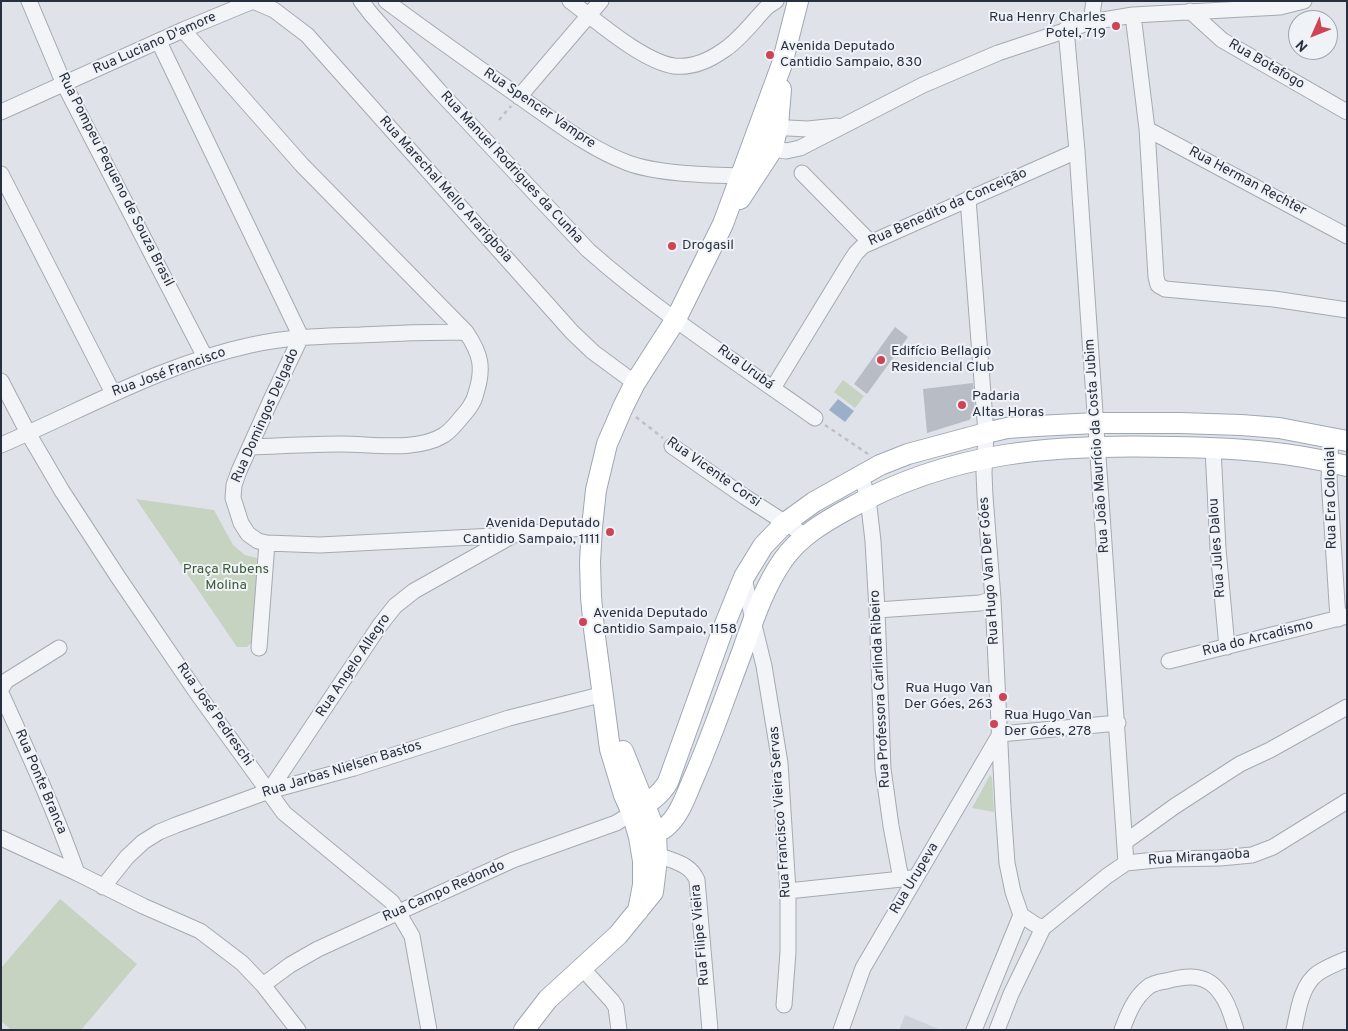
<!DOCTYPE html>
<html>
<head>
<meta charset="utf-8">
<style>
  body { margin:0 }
  #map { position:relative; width:1348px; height:1031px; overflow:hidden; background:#dfe3e9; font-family:Overpass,sans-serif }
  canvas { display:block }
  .frame { position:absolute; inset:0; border:2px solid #283040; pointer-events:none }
  .north { position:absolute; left:1288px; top:10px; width:50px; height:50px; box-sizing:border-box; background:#eff2f6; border:1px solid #9fa4ad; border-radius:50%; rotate:226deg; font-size:14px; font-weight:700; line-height:20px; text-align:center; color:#283040 }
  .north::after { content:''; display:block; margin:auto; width:18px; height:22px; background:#ce4455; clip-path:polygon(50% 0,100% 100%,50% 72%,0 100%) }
</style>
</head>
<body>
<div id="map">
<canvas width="1348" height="1031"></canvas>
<div class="frame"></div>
<div class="north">N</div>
</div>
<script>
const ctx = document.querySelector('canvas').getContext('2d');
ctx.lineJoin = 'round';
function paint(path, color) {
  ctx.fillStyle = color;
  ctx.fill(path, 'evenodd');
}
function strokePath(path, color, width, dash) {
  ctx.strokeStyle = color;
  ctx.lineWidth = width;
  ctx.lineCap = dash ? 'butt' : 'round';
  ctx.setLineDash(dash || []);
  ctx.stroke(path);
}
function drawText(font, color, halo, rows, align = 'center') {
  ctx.font = font + ' Overpass,sans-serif';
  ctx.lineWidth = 4;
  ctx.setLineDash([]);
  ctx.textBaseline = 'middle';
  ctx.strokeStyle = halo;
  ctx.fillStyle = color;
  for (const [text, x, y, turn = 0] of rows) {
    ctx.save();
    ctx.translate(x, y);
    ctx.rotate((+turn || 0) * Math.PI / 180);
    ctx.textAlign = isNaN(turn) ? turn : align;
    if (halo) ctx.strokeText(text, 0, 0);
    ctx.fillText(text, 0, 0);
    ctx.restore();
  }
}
const built = new Path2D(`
  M905,1015L941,1030H899Z`);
const green = new Path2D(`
  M843,380L864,396L855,408L834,392Z
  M136,499L214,510L233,545L245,555L257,558L254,619L255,639L247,647H237Z
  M990,775L992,778L994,812L972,808Z
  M60,899L137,964L81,1030H11L1,1021V968Z`);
const water = new Path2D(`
  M838,399L854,411L845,422L829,410Z`);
const building = new Path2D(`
  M895,327L908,337L867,394L854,384Z
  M973,383L975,412L972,417L969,420L927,433L923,389Z`);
const path = new Path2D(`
  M499,120L511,106
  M636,417L663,438
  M825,425L868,454`);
const minor = new Path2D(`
  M29,1L64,84L205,357
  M253,1L274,10L307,35L572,332L593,352L635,383
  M361,1L371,14L439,91L588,250C658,312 739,364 815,418
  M386,1C433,36 480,69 527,102C560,125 591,149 628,163C658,174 708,175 740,176
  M570,1C597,21 642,61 674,66C692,68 710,60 724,50C741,39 754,20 768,6L776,1
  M1190,11L1222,40L1347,112
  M1133,15L1147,129L1156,277L1158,285L1165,289L1274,299L1347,310
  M1091,22L1094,1
  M1066,29L1077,151L1126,863
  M183,30L302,165L466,332C481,354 484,368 476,393C474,403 467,411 460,419C456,424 450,431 444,435C417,452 372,444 342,444C311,444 281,446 250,447
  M159,42L301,337L270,402L239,471L234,485L233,498L241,523L248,534L258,541L267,543L320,545L513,535L592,527
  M519,97L601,1
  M1,112L183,30L253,1
  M768,127L808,129L837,126
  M1147,129L1347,236
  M763,147L786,151L800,148L923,85L998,53L1091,22L1133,15L1280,7L1304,1
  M802,173L870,242
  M1,174L113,393
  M968,199L986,433L984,473L985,496L993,599L1003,807L1007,863L1013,892L1021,915L1036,925L1043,928
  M1,381L28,433L62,491L118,577L197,693L284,813L392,902L412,936L429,1030
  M773,388L850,262L856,253L863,246L1077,151
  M1331,438L1329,478L1338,619
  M1,445C83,410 163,364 251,345C287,337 323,336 360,335C395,333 431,332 466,332
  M672,446L745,497L806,536
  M1213,448L1218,549L1227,647
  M861,476L868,498L873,541L877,610L883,769L891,826L901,879
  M744,577L753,621L764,666L780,763L788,891V952L784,1005
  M877,610L980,603L993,599
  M259,648L267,543
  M1169,661L1347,616
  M1,689L6,681L59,648
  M1,693C28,752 55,811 77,873
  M269,791L380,625L395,606L414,591L510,537
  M1,838L77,873L143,906L200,931L242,963L263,985L298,1030
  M1125,842L1175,806L1240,764L1270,750L1347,707
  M666,858C679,863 691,866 697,880L710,1030
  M103,887L127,857L143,842L159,832L176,825L269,791L354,768L509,718L604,694
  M788,891L911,878
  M582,968L612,1001L616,1007L619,1030
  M263,985L290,965L318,949L513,860L616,823L632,813
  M841,1030L863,968L1000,734L1118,723
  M974,1030L1021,915
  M997,1030L1011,994L1043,928L1107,876L1126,863L1166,859L1220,858L1252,855L1273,847L1347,801
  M1122,1030C1128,1014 1134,998 1148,987C1153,983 1159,982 1166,981C1188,975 1207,973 1221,994C1229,1004 1232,1018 1236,1030
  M1294,1030C1298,1011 1301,985 1318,973C1327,967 1337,963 1347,959`);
const major = new Path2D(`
  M740,199L772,150L778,126L781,89
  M632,813C646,805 660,796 668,782L723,629L744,577L763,546L785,523L814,502L880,465L908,454L986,433L1007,428L1037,426L1096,423H1180L1241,425L1279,428L1347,441
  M639,837C649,835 660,833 668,825C681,813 687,792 694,777C712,736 726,694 742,652C753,621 764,587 783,560C799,537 824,522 848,509C953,450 1056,444 1173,447C1234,448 1287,451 1347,466
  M638,911L643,885V861L639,837L632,813L624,795L610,749L594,629L591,597L590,562L592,527L596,490L607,444L623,407L635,383L676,319L723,224L782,64L798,1
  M524,1030L548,999L618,935L653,892L657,859L656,833L623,751`);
const markers = [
  [1116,26,5,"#ce4455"],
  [770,55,5,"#ce4455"],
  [672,246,5,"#ce4455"],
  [881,360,5,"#ce4455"],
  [962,405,5,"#ce4455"],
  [610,532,5,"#ce4455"],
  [583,622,5,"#ce4455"],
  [1003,697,5,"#ce4455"],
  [994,724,5,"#ce4455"]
];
const poiNames = [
  ["Rua Henry Charles",1106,18,"right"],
  ["Potel, 719",1106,34,"right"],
  ["Avenida Deputado",780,47],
  ["Cantidio Sampaio, 830",780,63],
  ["Drogasil",682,246],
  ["Edifício Bellagio",891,352],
  ["Residencial Club",891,368],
  ["Padaria",972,397],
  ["Altas Horas",972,413],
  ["Avenida Deputado",600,524,"right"],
  ["Cantidio Sampaio, 1111",600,540,"right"],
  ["Avenida Deputado",593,614],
  ["Cantidio Sampaio, 1158",593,630],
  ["Rua Hugo Van",993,689,"right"],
  ["Der Góes, 263",993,705,"right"],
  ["Rua Hugo Van",1004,716],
  ["Der Góes, 278",1004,732]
];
const streetNames = [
  ["Rua Luciano D'amore",155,44,-24],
  ["Rua Botafogo",1266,65,30],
  ["Rua Spencer Vampre",539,109,34],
  ["Rua Manuel Rodrigues da Cunha",511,168,47],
  ["Rua Pompeu Pequeno de Souza Brasil",115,180,63],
  ["Rua Herman Rechter",1247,182,28],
  ["Rua Marechal Mello Ararigboia",445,190,48],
  ["Rua Benedito da Conceição",948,208,-24],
  ["Rua Urubá",745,368,36],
  ["Rua José Francisco",169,373,-20],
  ["Rua Domingos Delgado",266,416,-66],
  ["Rua João Maurício da Costa Jubim",1098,446,-94],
  ["Rua Vicente Corsi",713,473,35],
  ["Rua Era Colonial",1332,498,-91],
  ["Rua Jules Dalou",1218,548,-94],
  ["Rua Hugo Van Der Góes",990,571,-94],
  ["Rua do Arcadismo",1258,639,-14],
  ["Rua Angelo Allegro",354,666,-56],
  ["Rua Professora Carlinda Ribeiro",881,689,-93],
  ["Rua José Pedreschi",214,715,55],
  ["Rua Jarbas Nielsen Bastos",342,770,-17],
  ["Rua Ponte Branca",40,782,67],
  ["Rua Francisco Vieira Servas",781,812,-94],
  ["Rua Mirangaoba",1199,858,-4],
  ["Rua Urupeva",915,879,-59],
  ["Rua Campo Redondo",444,892,-24],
  ["Rua Filipe Vieira",701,935,-95]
];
const parkNames = [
  ["Praça Rubens",226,570],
  ["Molina",226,586]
];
paint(built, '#cdd2db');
paint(green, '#c5d3c0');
paint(water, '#9ab0c9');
paint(building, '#b7bcc5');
strokePath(minor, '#a4aab3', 17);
strokePath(major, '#9fa7b4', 22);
strokePath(path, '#bdc1c7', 2.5, [4, 4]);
strokePath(minor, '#f2f4f7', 15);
strokePath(major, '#fff', 20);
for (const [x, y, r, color] of markers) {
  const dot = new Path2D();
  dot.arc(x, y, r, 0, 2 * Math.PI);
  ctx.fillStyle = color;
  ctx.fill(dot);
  strokePath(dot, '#eff2f6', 2);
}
drawText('14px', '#283040', '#eff2f6', poiNames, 'left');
drawText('14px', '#283040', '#eff2f6', streetNames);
drawText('14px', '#3c5c35', '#eff2f6', parkNames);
</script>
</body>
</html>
